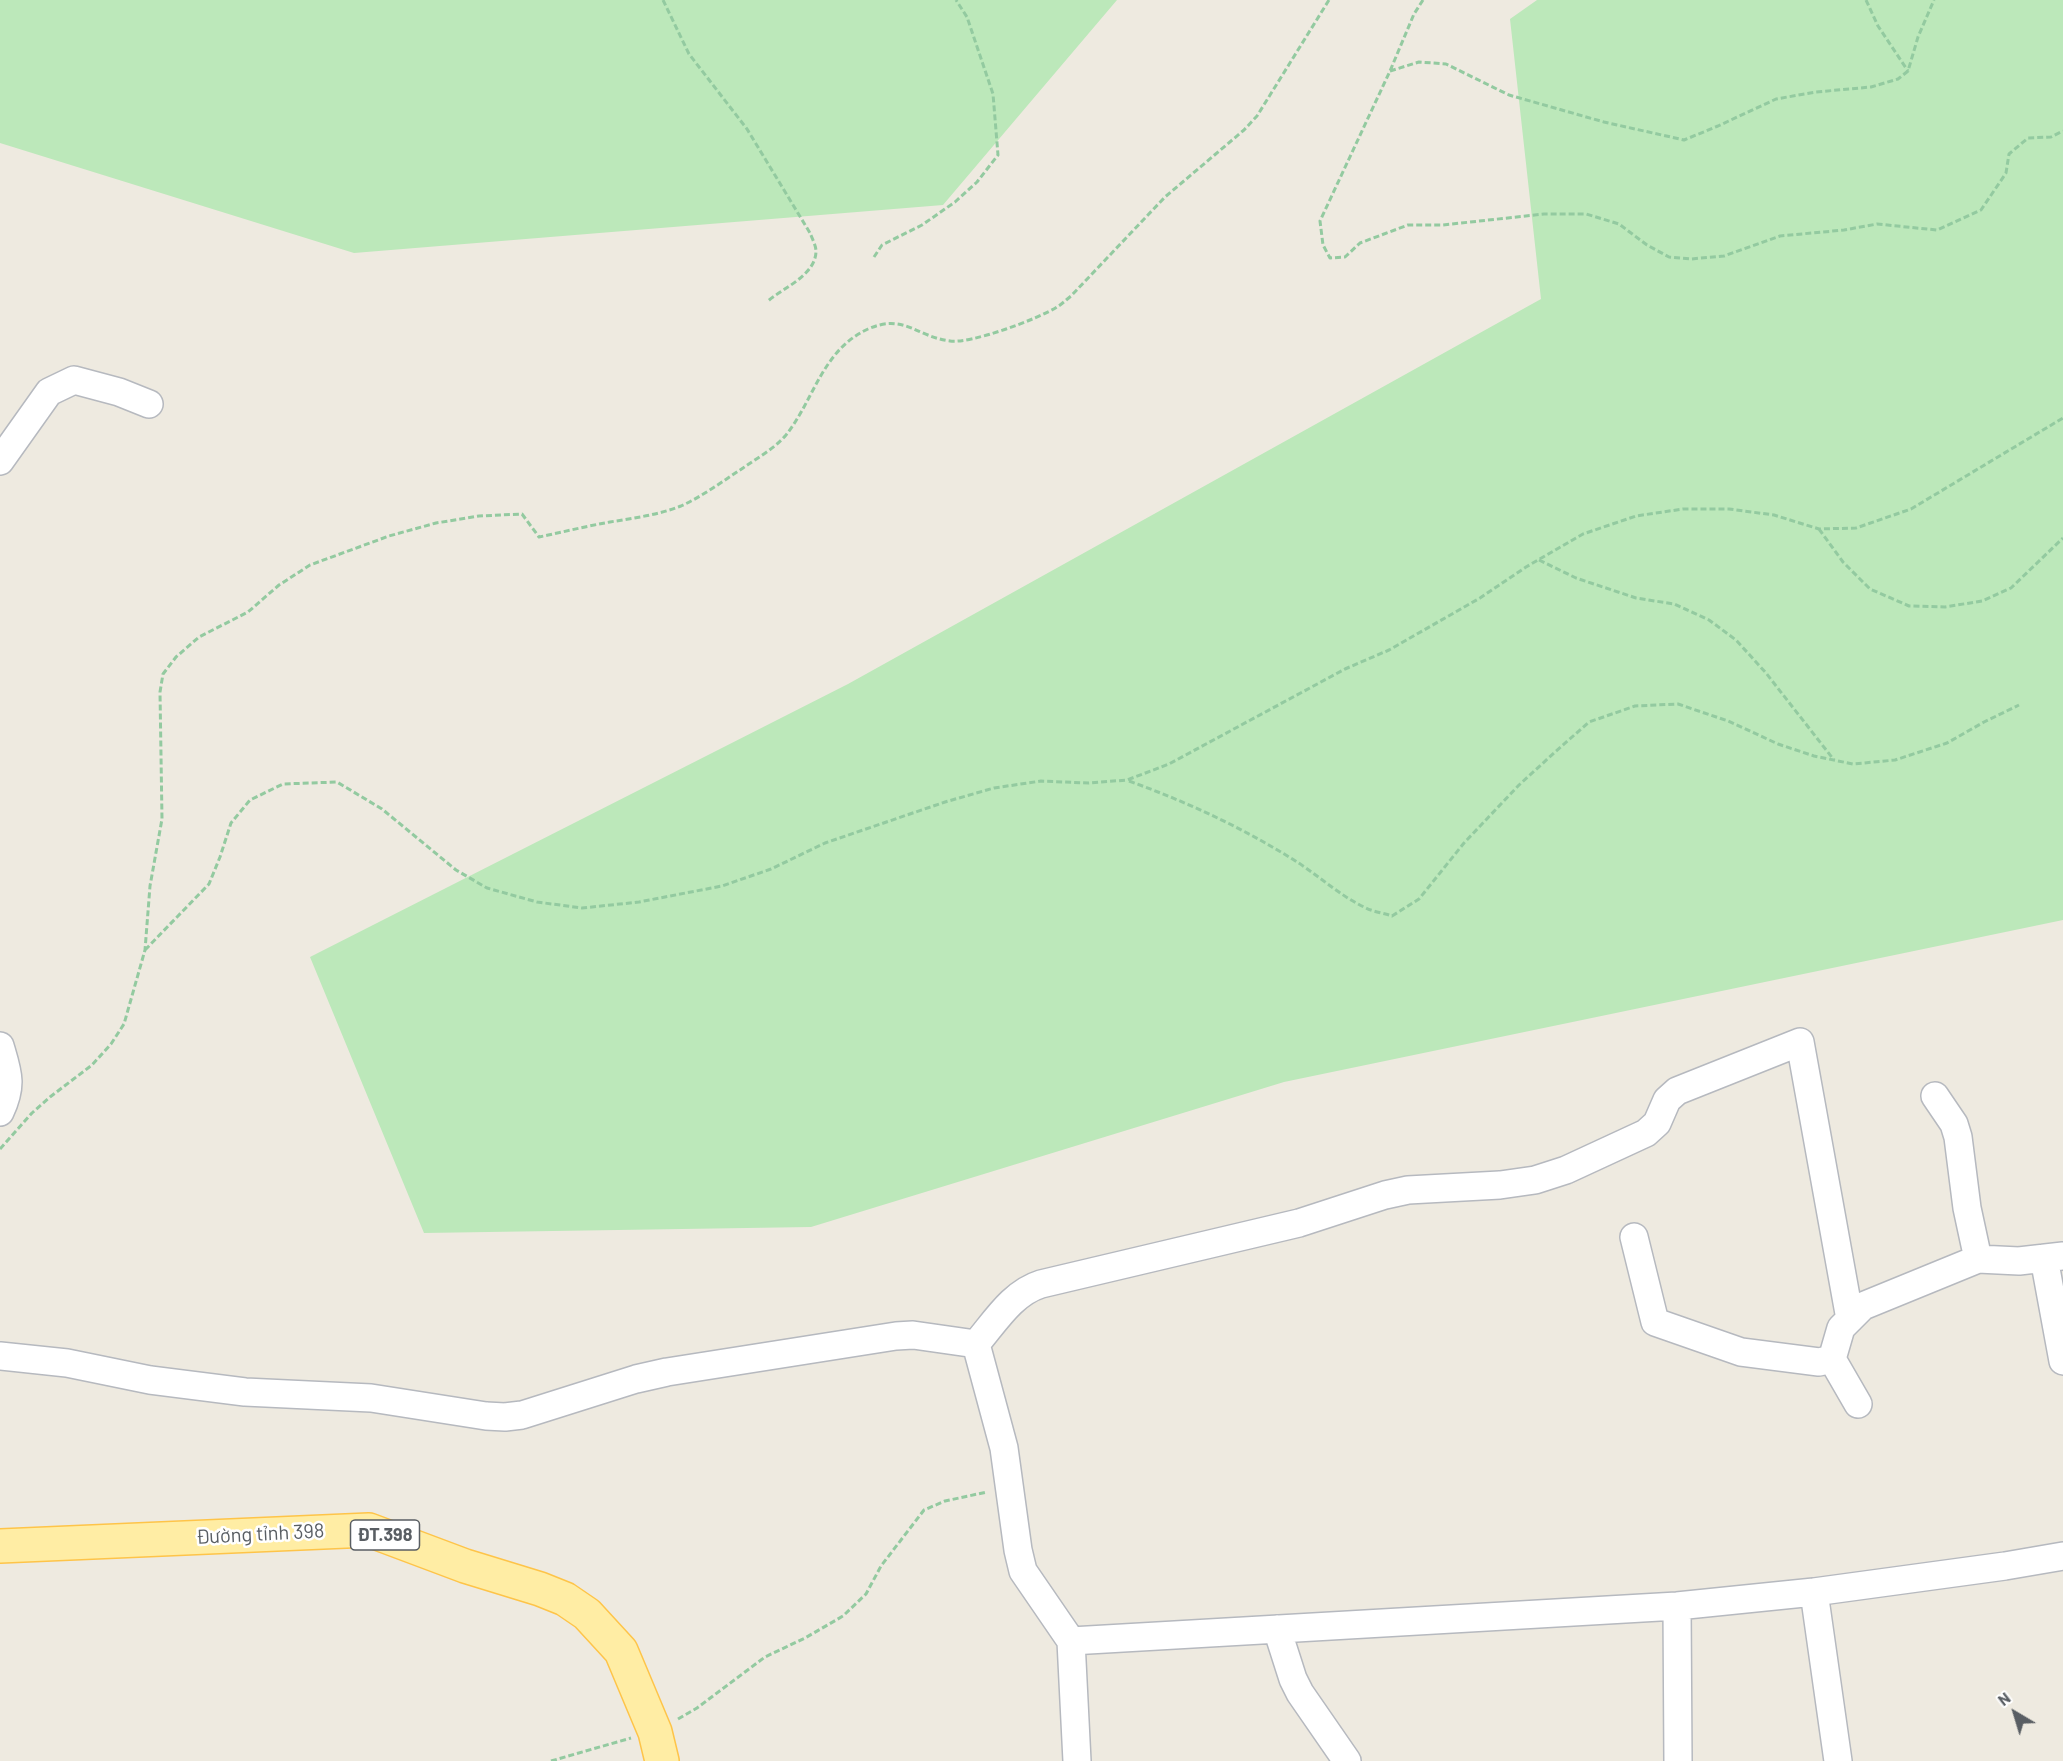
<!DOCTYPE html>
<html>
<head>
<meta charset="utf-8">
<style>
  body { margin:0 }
  #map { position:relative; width:2063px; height:1761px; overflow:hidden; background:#eeeae0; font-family:Barlow,sans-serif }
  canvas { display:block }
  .north { position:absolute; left:1985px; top:1683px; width:60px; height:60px; -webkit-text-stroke:4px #fff; paint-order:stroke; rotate:322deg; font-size:16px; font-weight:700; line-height:24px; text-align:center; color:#595e63 }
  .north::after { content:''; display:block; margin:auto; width:21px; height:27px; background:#595e63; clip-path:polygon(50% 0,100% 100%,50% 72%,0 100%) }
</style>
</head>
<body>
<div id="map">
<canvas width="2063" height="1761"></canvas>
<div class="north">N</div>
</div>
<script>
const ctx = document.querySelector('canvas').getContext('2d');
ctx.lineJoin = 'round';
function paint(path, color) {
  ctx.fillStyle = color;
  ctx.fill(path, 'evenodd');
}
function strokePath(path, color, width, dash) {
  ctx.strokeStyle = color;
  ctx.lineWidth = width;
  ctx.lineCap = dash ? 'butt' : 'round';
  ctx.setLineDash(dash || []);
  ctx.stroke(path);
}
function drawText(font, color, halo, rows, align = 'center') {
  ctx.font = font + ' Barlow,sans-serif';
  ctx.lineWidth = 5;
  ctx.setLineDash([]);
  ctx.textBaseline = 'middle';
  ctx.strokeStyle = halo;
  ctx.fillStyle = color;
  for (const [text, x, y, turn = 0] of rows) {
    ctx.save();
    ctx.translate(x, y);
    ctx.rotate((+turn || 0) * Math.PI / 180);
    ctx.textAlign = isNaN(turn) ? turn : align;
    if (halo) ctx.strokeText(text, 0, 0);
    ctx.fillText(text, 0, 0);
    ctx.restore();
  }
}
const green = new Path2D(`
  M0,0H1117L943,205L354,253L0,143Z
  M1537,0H2063V920L1284,1082L811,1227L424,1233L310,957L848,684L1541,299L1510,19Z`);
const path = new Path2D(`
  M663,0L689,54L747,129L810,233C812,238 816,246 816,251C816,275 783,288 768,301
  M1423,0L1414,14L1390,71L1320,221L1323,245L1330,258L1345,257L1360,243L1408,225H1443L1544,214H1586L1619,224L1647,245L1669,257L1691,259L1724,256L1780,236L1844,230L1877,224L1937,230L1981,210L2006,173L2009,154L2028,138L2051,137L2063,131
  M1866,0L1878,26L1908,71
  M1390,71L1419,62L1446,64L1509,95L1604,122L1684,140L1718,126L1776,99L1816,92L1871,87L1898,79L1908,71L1918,37L1934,0
  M874,257L882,245L922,225L955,202L977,182L998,155L993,94L967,17L956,0
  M1819,529L1843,562L1870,589L1909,606L1945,607L1982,601L2011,588L2063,538
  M1539,560L1576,578L1636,598L1674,604L1709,620L1736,640L1766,673L1834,760
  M1129,781C1187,802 1241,827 1294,860C1318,875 1340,896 1366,908C1374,912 1384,913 1392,916L1419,899L1464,843L1519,785L1554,753L1589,722L1635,706L1678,704L1728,721L1778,744L1814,756L1853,764L1895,760L1947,743L1984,722L2019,705
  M145,950L209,884L220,857L231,823L250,800L283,784L337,782L382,809L456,870L487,888L537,902L582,908L639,902L722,886L771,869L825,843L945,802L994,788L1041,781L1089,783L1127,780L1169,764L1345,669L1389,650L1480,598L1526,567L1583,534L1636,516L1683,509H1729L1774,515L1819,529L1856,528L1911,509L2063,418
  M0,1149L32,1113L50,1097L92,1065L111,1044L124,1024L145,950L150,886L162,819L160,692L163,674L176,657L199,637L248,612L279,585L310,565L389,536L436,523L479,516L522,514L539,537C563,532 587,526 610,522C634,518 658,515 681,506C703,496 723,481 743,468C757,458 774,449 786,435C814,400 822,350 868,329C904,313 917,337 950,341C971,344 1038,319 1057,307C1062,304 1066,300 1071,296L1165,197L1244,130L1257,116L1329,0
  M678,1719L697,1708L765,1657L805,1638L843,1616L866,1594L881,1566L924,1510L945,1501L987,1492
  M551,1761L631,1738`);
const minor = new Path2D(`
  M0,461L49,392L74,380L119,392L149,404
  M0,1046C8,1073 13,1085 0,1112
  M1935,1096L1954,1124L1958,1137L1967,1208L1978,1259L2019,1261L2063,1256
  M1634,1237L1655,1322L1741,1352L1819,1362L1832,1359L1841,1328L1863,1306L1978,1259
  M2044,1258L2063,1361
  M976,1344C995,1322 1012,1293 1041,1284L1299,1223L1385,1195L1408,1190L1500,1185L1535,1180L1566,1170L1646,1133L1657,1123L1667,1100L1677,1091L1800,1042L1850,1319
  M976,1344L1004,1448L1018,1550L1023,1571L1071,1641L1077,1761
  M0,1356L67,1363L150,1380L245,1392L371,1398L486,1416L505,1417L522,1415L636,1379L667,1372L896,1336L913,1335L976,1344
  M1832,1359L1858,1404
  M1814,1592L1838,1761
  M1677,1606L1678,1761
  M1277,1629L1293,1679L1300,1693L1347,1761
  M1071,1641L1677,1606L1814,1592L2005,1566L2063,1556`);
const major = new Path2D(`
  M0,1546L369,1530L465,1566L540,1589L565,1599L587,1614L621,1651L655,1732L662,1761`);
const shields = [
  [385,1535,69]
];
const shieldNames = [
  ["ĐT.398",385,1535]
];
const streetNames = [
  ["Đường tỉnh 398",260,1534,-3]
];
paint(green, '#bce8ba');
strokePath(minor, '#b6b9bf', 30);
strokePath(major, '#fec449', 36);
strokePath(path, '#93caa0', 3, [6, 3]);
strokePath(minor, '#fff', 27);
strokePath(major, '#ffeda4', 33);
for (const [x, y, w] of shields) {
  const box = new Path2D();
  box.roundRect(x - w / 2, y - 15, w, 30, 4.5);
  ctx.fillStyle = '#fff';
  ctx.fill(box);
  strokePath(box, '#595e63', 1.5);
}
drawText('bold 18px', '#595e63', null, shieldNames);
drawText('20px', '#595e63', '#fff', streetNames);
</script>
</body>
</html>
